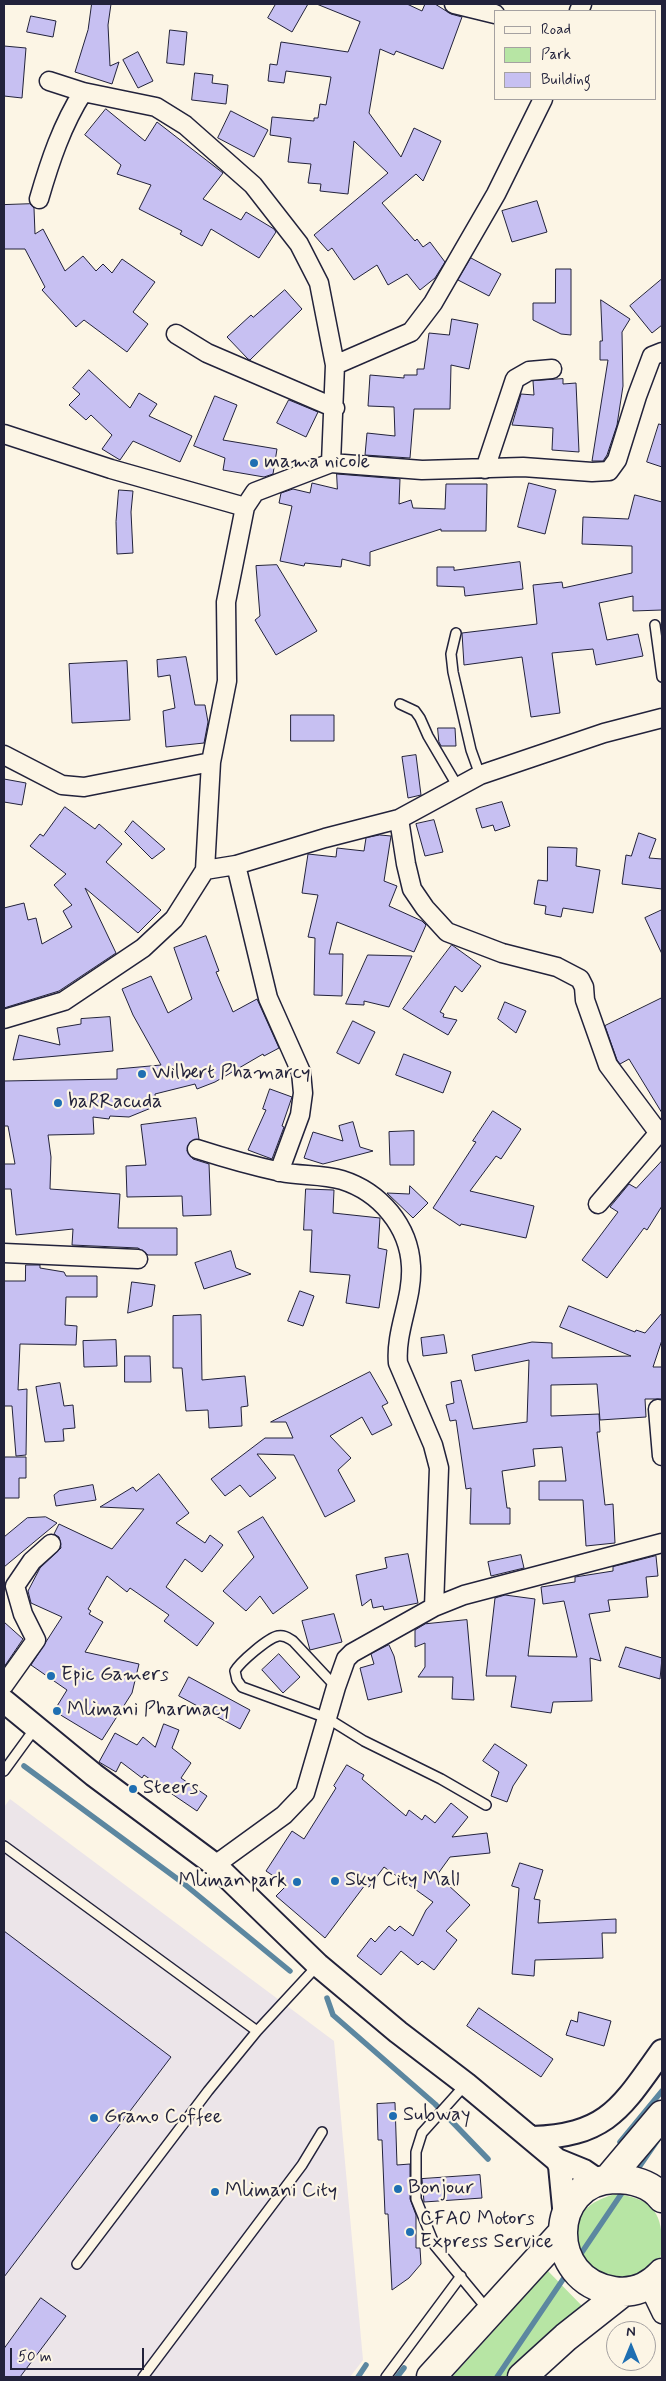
<!DOCTYPE html>
<html>
<head>
<meta charset="utf-8">
<style>
  body { margin:0 }
  #map { position:relative; width:666px; height:2381px; overflow:hidden; background:#fcf5e5; font-family:Mynerve,sans-serif }
  canvas { display:block }
  .frame { position:absolute; inset:0; border:5px solid #22223b; pointer-events:none }
  .legend { position:absolute; left:494px; top:10px; width:162px; height:90px; box-sizing:border-box; background:#fcf5e5; border:1px solid #a5a1a1; margin:0; padding:6px 9px; list-style:none; font-size:15px; color:#22223b }
  .legend li { display:flex; align-items:center; gap:10px; height:25px }
  .legend b { width:25px; border:1px solid #a5a1a1 }
  .north { position:absolute; left:606px; top:2321px; width:50px; height:50px; box-sizing:border-box; background:#fcf5e5; border:1px solid #a5a1a1; border-radius:50%; rotate:0deg; font-size:14px; font-weight:700; line-height:20px; text-align:center; color:#22223b }
  .north::after { content:''; display:block; margin:auto; width:18px; height:22px; background:#1f6fb2; clip-path:polygon(50% 0,100% 100%,50% 72%,0 100%) }
  .scale { position:absolute; left:10px; top:2348px; width:134px; height:22px; box-sizing:border-box; border:2px solid #22223b; border-top:0; padding-left:6px; font-size:15px; line-height:18px; white-space:nowrap; color:#22223b; -webkit-text-stroke:4px #fcf5e5; paint-order:stroke }
</style>
</head>
<body>
<div id="map">
<canvas width="666" height="2381"></canvas>
<div class="frame"></div>
<ul class="legend">
<li><b style="height:6px;background:#fcf5e5"></b>Road</li>
<li><b style="height:14px;background:#b7e5a4"></b>Park</li>
<li><b style="height:14px;background:#c7c0f2"></b>Building</li>
</ul>
<div class="north">N</div>
<div class="scale">50 m</div>
</div>
<script>
const ctx = document.querySelector('canvas').getContext('2d');
ctx.lineJoin = 'round';
function paint(path, color) {
  ctx.fillStyle = color;
  ctx.fill(path, 'evenodd');
}
function strokePath(path, color, width, dash) {
  ctx.strokeStyle = color;
  ctx.lineWidth = width;
  ctx.lineCap = dash ? 'butt' : 'round';
  ctx.setLineDash(dash || []);
  ctx.stroke(path);
}
function drawText(font, color, halo, rows, align = 'center') {
  ctx.font = font + ' Mynerve,sans-serif';
  ctx.lineWidth = 4.5;
  ctx.setLineDash([]);
  ctx.textBaseline = 'middle';
  ctx.strokeStyle = halo;
  ctx.fillStyle = color;
  for (const [text, x, y, turn = 0] of rows) {
    ctx.save();
    ctx.translate(x, y);
    ctx.rotate((+turn || 0) * Math.PI / 180);
    ctx.textAlign = isNaN(turn) ? turn : align;
    if (halo) ctx.strokeText(text, 0, 0);
    ctx.fillText(text, 0, 0);
    ctx.restore();
  }
}
const built = new Path2D(`
  M10,1799L334,2041L363,2360L350,2377H4V1807Z`);
const green = new Path2D(`
  M616,2194C649,2198 662,2210 662,2243C662,2254 660,2267 649,2274C640,2280 623,2282 612,2285L578,2259C577,2250 574,2237 575,2228C579,2208 599,2198 616,2194Z
  M548,2271L584,2308L519,2377H452Z`);
const stream = new Path2D(`
  M24,1766L183,1883L290,1971
  M327,1998L333,2015L435,2104L488,2159
  M620,2142L662,2091
  M635,2173L657,2141
  M578,2258L626,2187
  M358,2377L366,2365
  M397,2377L404,2368
  M497,2377L568,2272`);
const building = new Path2D(`
  M92,4H111L108,25L110,66L119,62L112,84L75,72L88,30Z
  M276,4H308L292,32L268,18Z
  M317,4H407L422,11L425,4H435L451,14L462,17L443,69L396,51L394,55L380,49L369,113L401,157L414,128L441,141L423,181L416,174L382,203L415,241L417,239L423,247L430,242L445,262L435,278L420,290L407,274L388,285L377,265L354,280L332,248L328,251L314,235L388,173L354,141L348,194L320,191L321,184L308,183L311,164L288,162L291,138L270,135L272,117L314,121V118H318L320,104L326,105L331,77L286,71L284,83L268,81L270,64L277,65L281,42L348,52L360,22Z
  M31,16L56,21L53,37L27,32Z
  M170,30L187,32L184,65L167,63Z
  M4,46L26,48L22,98L4,96Z
  M138,52L153,81L138,88L123,60Z
  M195,73L213,75L212,83L228,85L226,104L192,100Z
  M106,109L145,141L157,122L223,173L203,199L241,220L246,212L274,229L276,232L259,258L211,229L202,246L180,234L182,231L139,209L151,185L117,174L121,165L85,135Z
  M231,111L268,130L254,157L218,138Z
  M537,201L547,232L512,242L502,211Z
  M30,204L34,208L35,234L43,229L65,271L83,256L96,271L103,264L112,273L122,259L155,282L133,312L148,324L127,352L84,320L76,327L42,290L45,287L25,249H4V205Z
  M471,258L501,274L489,296L458,280Z
  M556,269H571V335L561,334L533,320V303H555Z
  M662,279V325L652,333L630,306Z
  M285,290L302,309L250,360L248,359L227,337L251,315L253,317Z
  M601,300L630,319L622,332L623,386L617,425L607,455L603,461H592L608,360H600V341H602Z
  M452,319L478,324L469,369L451,365L450,409H414L410,458L365,455L367,433L395,436L394,407L368,406L370,375L404,378V375H417V369H424L429,333L449,335Z
  M89,370L130,408L139,393L157,404L149,416L192,436L180,462L133,441L120,460L102,449L112,435L91,415L86,420L69,405L80,394L73,388Z
  M563,379V384L576,383L579,452L552,450L553,428L512,425L521,394L534,395L533,381Z
  M215,396L237,405L223,440L277,449L273,474L264,477L223,470L225,458L194,446Z
  M289,400L318,412L306,437L277,423Z
  M659,424L662,425V467L647,462Z
  M337,474L400,479L399,504L411,500L413,508L445,509L446,484H487L486,531H441V529L370,552V566L342,559L341,567L305,563L304,566L280,561L292,506L279,503L281,493L293,489L310,493L312,483L337,489Z
  M529,483L556,490L545,534L518,527Z
  M119,490L133,491L131,512L133,553L117,554L116,522Z
  M635,495L662,502V610L633,611V596L599,603L607,640L638,634L643,656L596,665L593,649L552,653L560,713L531,717L522,657L464,665L462,633L537,624L533,585L562,582L563,588L632,573V546L582,544L583,517L628,519Z
  M520,562L523,589L465,596L464,587L437,586V567H454V570Z
  M277,565L317,631L276,655L255,620L260,616L256,566Z
  M186,657L195,705H205L208,722L204,743L166,747L163,711L175,708L170,675L158,677L157,660Z
  M127,661L130,720L72,723L69,664Z
  M291,715H334V741H291Z
  M438,728H455L456,746H441L439,742Z
  M416,755L421,795L408,798L402,757Z
  M4,779L26,783L22,805L4,802Z
  M502,802L510,826L495,831L493,825L482,828L476,809Z
  M65,807L95,829L99,824L122,844L106,862L161,910L138,933L85,888L116,953L59,991L4,1008V908L24,903L28,920L36,918L42,944L72,927L63,911L72,905L54,885L66,874L30,846L40,834L43,836Z
  M434,820L443,852L425,856L416,824Z
  M133,821L165,849L152,859L125,832Z
  M639,833L656,839L649,858L662,859V889L622,884L626,855L631,856Z
  M380,835L391,836L384,881L397,886L389,906L422,921L426,925L414,952L337,922L329,954H343L342,996L314,995L315,938L308,937L318,895L302,893L308,854L336,857L337,848L364,851L366,838Z
  M548,847L577,848L576,866L600,870L593,913L563,908L561,917L545,914L546,906L534,904L538,880L547,881Z
  M662,910V954L645,918Z
  M206,936L219,971L216,972L233,1012L257,999L279,1048L264,1056L263,1054L215,1082L197,1089L195,1084L155,1094L156,1106L129,1117L110,1116L109,1119L93,1117L94,1134L48,1135L51,1157L50,1189L120,1194L118,1228H177V1255H148L138,1248L72,1245L73,1229L16,1235L11,1189H4V1164H15L8,1126H4V1081L117,1079V1069L161,1065L133,1015L122,989L151,976L168,1013L192,999L174,948Z
  M452,945L481,966L462,992L455,986L440,1012L444,1014L443,1017L457,1020L448,1035L403,1009Z
  M368,955L412,956L389,1007L364,1001V1005L346,1004Z
  M662,998V1113L629,1059L620,1064L617,1060L605,1026Z
  M505,1002L526,1011L516,1033L498,1019Z
  M110,1017L113,1051L13,1060L19,1035L60,1045L57,1028L81,1024V1019Z
  M353,1021L375,1032L359,1064L337,1053Z
  M404,1054L451,1072L443,1093L396,1075Z
  M270,1089L292,1097L282,1126L284,1127L272,1159L248,1150L266,1110L263,1109Z
  M493,1111L521,1129L501,1159L496,1156L470,1191L534,1206L526,1238L461,1224L460,1226L433,1208L476,1142L473,1141Z
  M196,1118L199,1139L190,1142L187,1151L193,1159L209,1164L211,1215L183,1216L182,1196L127,1197L126,1166L146,1165L141,1125Z
  M353,1122L360,1147L373,1151L323,1164L304,1158L313,1132L343,1141L339,1126Z
  M414,1131V1165H390L389,1132Z
  M662,1161V1206L647,1230L644,1228L607,1278L582,1260L618,1212L610,1207L629,1184L636,1188Z
  M410,1186L428,1203L413,1218L387,1193L409,1194Z
  M306,1189L334,1190L333,1213L380,1218L378,1248L387,1250L379,1308L346,1303L350,1275L310,1272L312,1230H304Z
  M231,1251L236,1268L251,1274L204,1289L195,1263Z
  M26,1265H40V1268L64,1272L66,1276H97V1297H66L65,1325L77,1326L76,1345L20,1344L18,1390L27,1389L26,1455L16,1456L12,1406H4V1281H25Z
  M132,1282L155,1285L152,1306L128,1313Z
  M300,1291L314,1296L303,1326L288,1321Z
  M569,1306L635,1332L636,1330L645,1333L662,1313V1340L653,1367H662V1399H645L646,1417L600,1420L597,1384L551,1385V1416L599,1414L600,1432H597L605,1505L613,1504L615,1543L586,1546L583,1500H539V1481H566L562,1447L533,1449L535,1466L502,1471L507,1508H510V1524H470L471,1488L466,1489L456,1420L450,1421L446,1405L454,1403L451,1382L461,1380L473,1429L527,1422L529,1360L475,1371L472,1355L532,1342L552,1343V1358L631,1356L560,1327Z
  M201,1315L202,1380L245,1376L248,1406L241,1407L242,1426L209,1428L208,1410L186,1411L182,1368H173V1316Z
  M444,1335L447,1353L423,1356L421,1338Z
  M116,1340L117,1366L84,1367L83,1341Z
  M125,1356H150L151,1382H125Z
  M370,1372L388,1403L382,1406L392,1425L372,1435L362,1417L330,1436L351,1458L338,1470L355,1501L325,1517L294,1455L257,1454L276,1478L250,1497L240,1485L225,1496L211,1479L265,1438H293L286,1422H271Z
  M60,1383L64,1406L73,1405L75,1428L63,1429L64,1441L45,1442L36,1387Z
  M5,1457H26V1478H19V1498H4Z
  M159,1474L189,1513L176,1523L205,1543L210,1535L223,1545L202,1572L185,1559L166,1587L214,1623L197,1646L164,1621L169,1615L130,1588L127,1592L107,1576L88,1609L91,1611L89,1614L103,1622L85,1652L139,1664L132,1693L102,1740L54,1711L67,1690L31,1665L62,1617L31,1603L28,1591L40,1568L61,1548L59,1537L54,1534L59,1524L112,1549L144,1509L100,1507L133,1487L136,1491Z
  M93,1485L96,1500L56,1506L54,1495L59,1491Z
  M46,1517L57,1523L4,1567V1537L27,1518Z
  M263,1517L308,1588L273,1614L260,1596L246,1611L223,1591L254,1557L238,1532Z
  M408,1554L418,1603L384,1610L383,1606L373,1608L371,1599L362,1606L356,1575L387,1568L385,1558Z
  M521,1555L524,1568L491,1576L488,1562Z
  M656,1556L658,1576L646,1577L648,1597L608,1600L610,1611L589,1614L601,1661L590,1658L592,1701L553,1702L551,1713L511,1707L516,1676H486L495,1598L505,1595L535,1599L528,1656L577,1657L564,1601L543,1604L541,1587L575,1582V1577L613,1571V1567Z
  M334,1614L342,1642L310,1650L302,1621Z
  M467,1620L474,1700L452,1699L453,1677H418L425,1667V1643L415,1647V1630L425,1624Z
  M4,1622L23,1639L4,1667Z
  M389,1645L394,1656L402,1692L368,1700L360,1668L374,1664L371,1654Z
  M626,1647L662,1658L660,1679L619,1667Z
  M279,1654L300,1677L283,1693L262,1670Z
  M189,1677L250,1710L240,1729L179,1696Z
  M164,1724L179,1730L172,1748L191,1763L181,1778L207,1796L197,1811L144,1775L142,1778L121,1762L116,1772L99,1762L115,1733L137,1745L143,1737L155,1747Z
  M495,1744L527,1765L513,1786L507,1802L491,1796L499,1772L483,1761Z
  M347,1765L364,1775L362,1779L406,1816L409,1810L422,1820L425,1815L435,1823L451,1803L468,1817L452,1837L487,1833L490,1853L450,1857L437,1875L470,1905L446,1931L457,1940L434,1970L422,1961L418,1965L401,1951L381,1975L357,1956L371,1938L375,1942L389,1926L395,1931L400,1926L413,1936L426,1910L433,1902L384,1867L369,1887L365,1885L325,1938L276,1896L287,1885L266,1871L292,1831L304,1839L336,1788L334,1786Z
  M520,1863L543,1870L534,1899L540,1900L538,1923L616,1919V1933H602L603,1958L535,1960L534,1976L512,1974L519,1888L512,1886Z
  M4,1931L171,2057L4,2277Z
  M479,2008L553,2059L541,2077L467,2026Z
  M579,2012L611,2021L604,2046L566,2035L571,2020L577,2022Z
  M395,2103L397,2165L410,2164V2199L416,2215V2248H420L421,2264L409,2278L392,2290L388,2214H385L382,2140H378L377,2104Z
  M480,2175L482,2198L424,2202L422,2179Z
  M41,2298L66,2316L20,2377H4V2349Z`);
const service = new Path2D(`
  M655,625L662,677
  M456,633L451,654L453,672L471,750L480,775
  M400,704L415,711L420,718L428,736L458,787
  M336,1687L293,1641C288,1638 285,1635 278,1636C268,1638 240,1662 235,1671L237,1680L242,1687L327,1718L364,1741L441,1779L486,1805
  M4,1771L36,1727
  M4,1846L257,2031
  M466,2084L422,2133L416,2152V2199L435,2246L488,2310
  M77,2264L208,2091L257,2031L318,1965
  M143,2377L302,2165L322,2132
  M386,2377L461,2276`);
const minor = new Path2D(`
  M454,4L495,14
  M579,11L582,4
  M49,81L83,92L156,107L185,125L253,185L299,244L319,283L335,365L331,463
  M39,199C50,161 62,125 83,92
  M176,334L207,353L335,408
  M335,365L411,332L433,303L496,194L543,99
  M4,434L111,469L245,507
  M485,469L515,379L529,371L552,369
  M4,755L62,785L84,787L211,762
  M399,819L406,864L412,889L425,908L447,932L502,953L557,967L580,979L584,987L585,1000L608,1065L658,1132
  M236,865L268,998L301,1072L303,1093L300,1115L279,1172
  M205,870L236,865L325,838L399,819L480,775L604,733L662,718
  M4,1019L64,1001L143,948L174,919L205,870L211,762L227,681L226,602L245,507L255,492L331,463L422,470L523,467L592,472L609,471L617,460L637,396L652,356L662,352
  M197,1149C225,1158 253,1166 281,1172C301,1176 323,1174 342,1180C380,1192 409,1226 411,1266C413,1299 395,1331 398,1363L433,1445L439,1468L434,1607
  M598,1204L662,1129
  M4,1253L138,1259
  M658,1409L662,1456
  M4,1685L36,1640L23,1614L15,1586L32,1561L51,1544
  M215,1865L284,1815L305,1793L336,1687L346,1659L352,1653L434,1607L464,1595L662,1543
  M648,2285L662,2314`);
const tertiary = new Path2D(`
  M4,1701L94,1775L215,1865L318,1965L398,2032L466,2084L557,2160L584,2171L600,2182
  M532,2138C608,2135 621,2108 662,2051
  M557,2160L560,2166L565,2218`);
const primary = new Path2D(`
  M608,2179L662,2115
  M662,2198C651,2184 632,2179 614,2179C548,2181 544,2281 614,2291C633,2294 649,2287 662,2273
  M431,2377L563,2232
  M522,2377L566,2337L623,2292`);
const markers = [
  [254,463,5,"#1f6fb2"],
  [142,1074,5,"#1f6fb2"],
  [58,1103,5,"#1f6fb2"],
  [51,1676,5,"#1f6fb2"],
  [57,1711,5,"#1f6fb2"],
  [133,1789,5,"#1f6fb2"],
  [335,1881,5,"#1f6fb2"],
  [297,1882,5,"#1f6fb2"],
  [393,2116,5,"#1f6fb2"],
  [94,2118,5,"#1f6fb2"],
  [398,2189,5,"#1f6fb2"],
  [215,2192,5,"#1f6fb2"],
  [410,2232,5,"#1f6fb2"]
];
const poiNames = [
  ["mama nicole",264,463],
  ["Wilbert Phamarcy",152,1074],
  ["baRRacuda",68,1103],
  ["Epic Gamers",61,1676],
  ["Mlimani Pharmacy",67,1711],
  ["Steers",143,1789],
  ["Sky City Mall",345,1881],
  ["Mliman park",287,1882,"right"],
  ["Subway",403,2116],
  ["Grano Coffee",104,2118],
  ["Bonjour",408,2189],
  ["Mlimani City",225,2192],
  ["CFAO Motors",420,2220],
  ["Express Service",420,2243]
];
paint(built, '#ece5e9');
paint(green, '#b7e5a4');
strokePath(stream, '#5c87a0', 5.5);
paint(building, '#c7c0f2');
strokePath(building, '#22223b', 1);
strokePath(service, '#22223b', 12);
strokePath(minor, '#22223b', 21);
strokePath(tertiary, '#22223b', 26);
strokePath(primary, '#22223b', 31);
strokePath(service, '#fcf5e5', 9);
strokePath(minor, '#fcf5e5', 18);
strokePath(tertiary, '#fcf5e5', 22);
strokePath(primary, '#fcf5e5', 28);
for (const [x, y, r, color] of markers) {
  const dot = new Path2D();
  dot.arc(x, y, r, 0, 2 * Math.PI);
  ctx.fillStyle = color;
  ctx.fill(dot);
  strokePath(dot, '#fcf5e5', 2);
}
drawText('20px', '#22223b', '#fcf5e5', poiNames, 'left');
</script>
</body>
</html>
